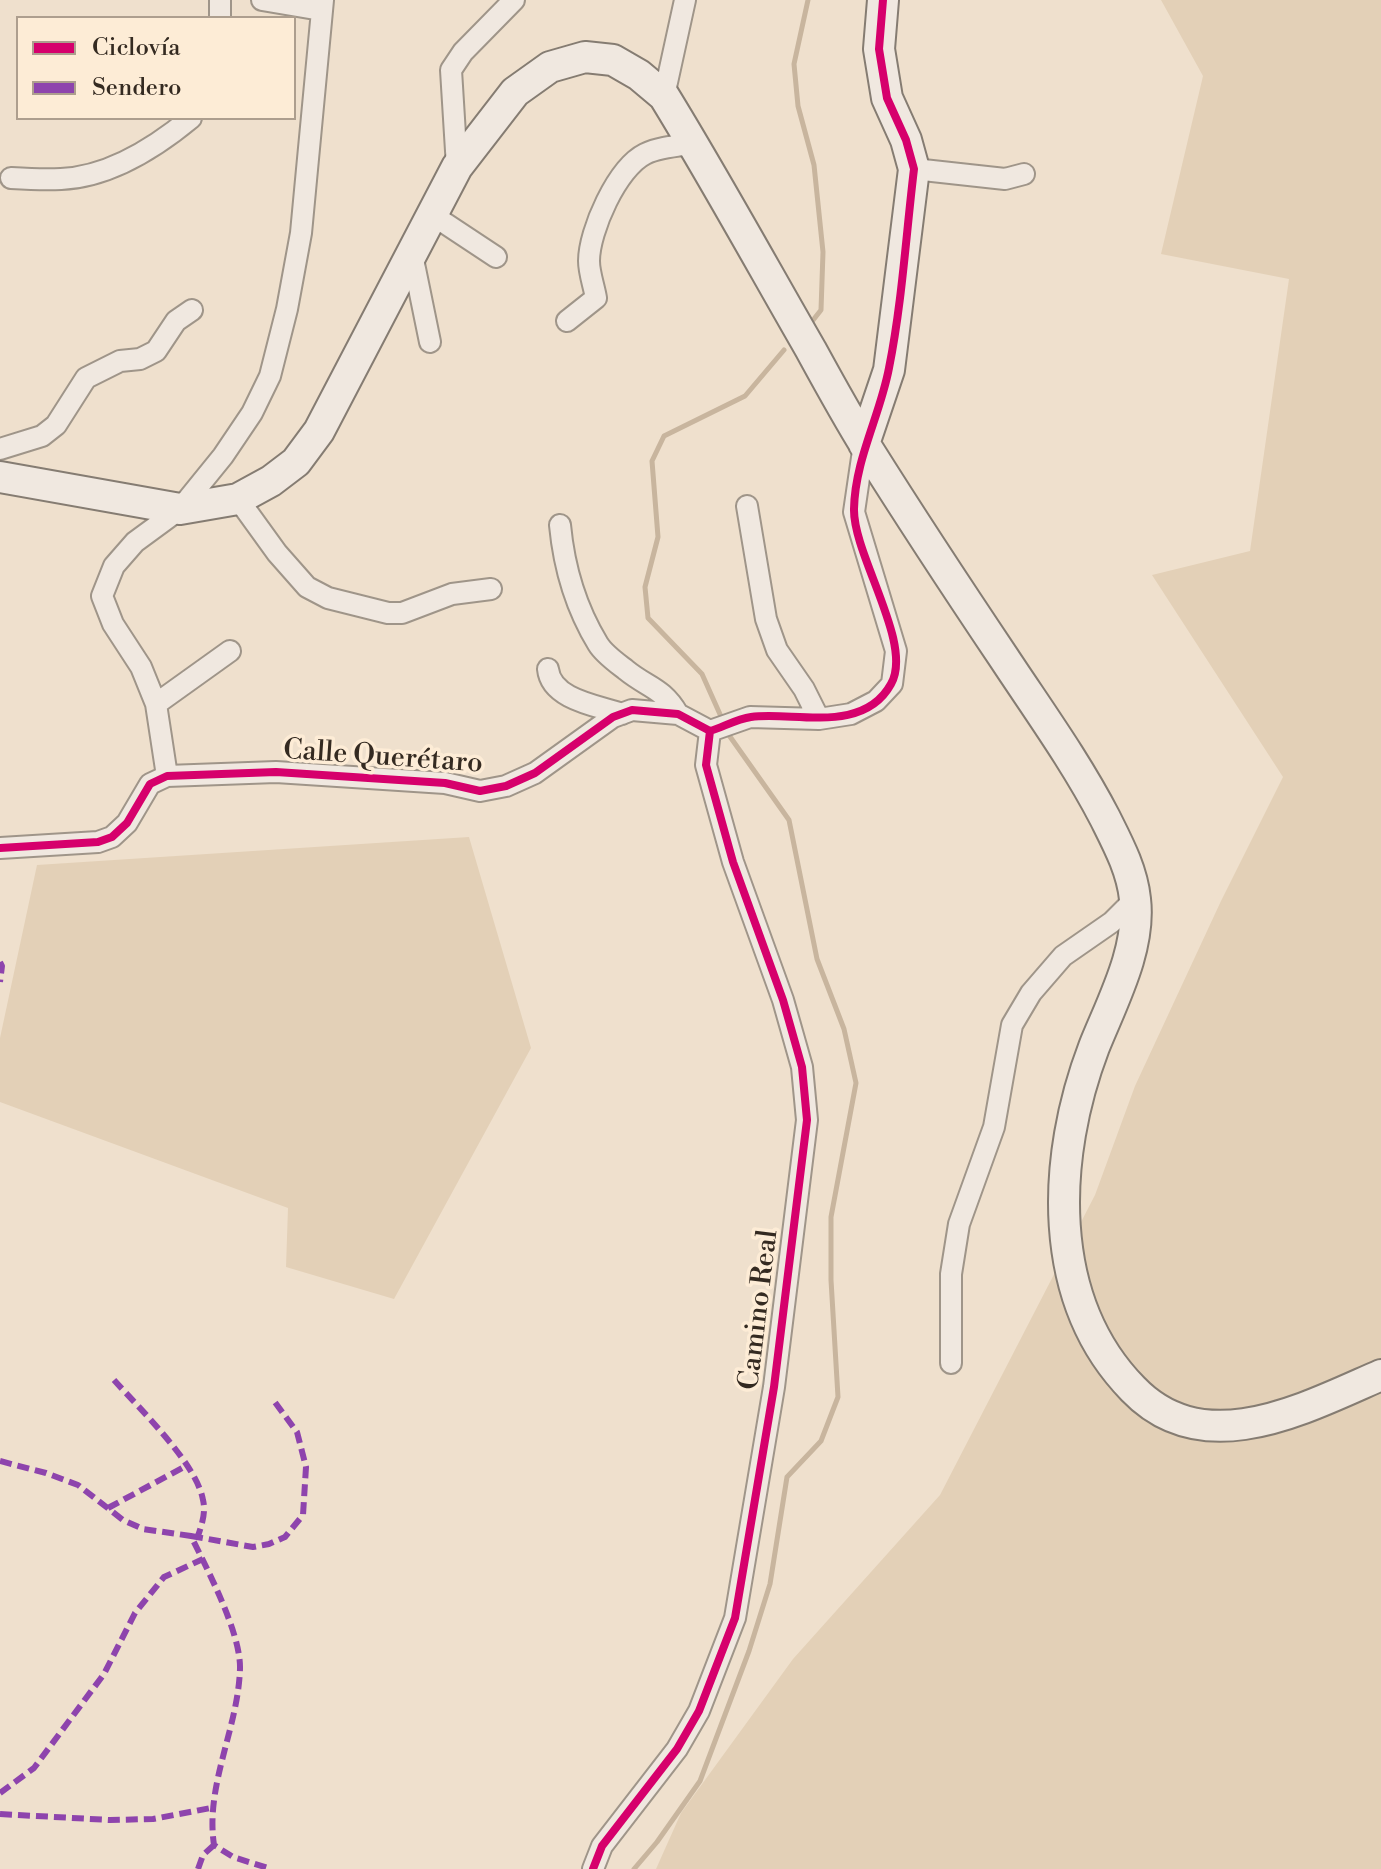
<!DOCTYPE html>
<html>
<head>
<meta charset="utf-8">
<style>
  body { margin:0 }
  #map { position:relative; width:1381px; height:1869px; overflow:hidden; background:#efe0cd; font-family:"Libre Bodoni",serif }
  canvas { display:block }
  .legend { position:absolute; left:16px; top:16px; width:280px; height:104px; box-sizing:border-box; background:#fdecd6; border:2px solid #ad9e8e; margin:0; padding:10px 14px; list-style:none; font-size:24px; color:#342a21 }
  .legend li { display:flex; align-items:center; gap:16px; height:40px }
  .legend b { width:40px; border:2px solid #ad9e8e }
</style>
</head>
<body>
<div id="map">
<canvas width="1381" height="1869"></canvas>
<ul class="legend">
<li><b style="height:10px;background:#d6006c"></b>Ciclovía</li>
<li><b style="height:10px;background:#8e44ad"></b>Sendero</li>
</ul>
</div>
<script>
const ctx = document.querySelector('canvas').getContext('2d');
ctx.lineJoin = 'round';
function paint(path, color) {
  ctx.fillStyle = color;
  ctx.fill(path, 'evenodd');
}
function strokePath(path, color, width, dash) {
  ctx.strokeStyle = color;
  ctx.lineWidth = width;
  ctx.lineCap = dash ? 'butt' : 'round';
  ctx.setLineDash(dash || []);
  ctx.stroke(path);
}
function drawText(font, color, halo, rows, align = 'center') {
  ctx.font = font + ' "Libre Bodoni",serif';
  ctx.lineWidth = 7;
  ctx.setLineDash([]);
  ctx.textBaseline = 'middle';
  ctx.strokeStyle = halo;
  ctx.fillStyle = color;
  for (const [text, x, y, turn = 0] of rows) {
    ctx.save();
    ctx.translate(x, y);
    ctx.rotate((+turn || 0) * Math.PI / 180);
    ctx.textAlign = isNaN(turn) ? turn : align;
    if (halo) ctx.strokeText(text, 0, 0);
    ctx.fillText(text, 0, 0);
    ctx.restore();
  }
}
const green = new Path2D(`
  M1161,0H1381V1869H656L681,1813L793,1659L940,1495L1095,1195L1135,1086L1221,901L1283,777L1152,575L1250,551L1289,279L1161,254L1203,76Z
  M469,837L531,1048L394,1299L286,1267L288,1208L0,1102V1038L37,865Z`);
const stream = new Path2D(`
  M808,0L794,64L798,106L814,165L823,252L821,310L810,324
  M723,721L702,674L648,618L645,587L658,537L652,461L664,436L745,396L784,350
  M634,1869L657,1842L700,1781L749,1651L770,1584L787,1477L821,1441L838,1397L831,1280V1217L856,1083L844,1029L817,959L789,820L726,731`);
const street = new Path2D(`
  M262,0L321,10
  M220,18V0
  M664,96L685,0
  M457,167L451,70L463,52L514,0
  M914,169L1005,179L1024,174
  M11,178C27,179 45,180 61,179C109,177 156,147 191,118
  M431,214L496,257
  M412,254L430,342
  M567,321L596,298C594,286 589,273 589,261C589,231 617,168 645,154C659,147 677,146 693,144
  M0,449L42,436L56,425L86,378L120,361L140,359L156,351L176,321L192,310
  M238,499L277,553L307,587L328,598L388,613H402L452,594L491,589
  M747,506L766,619L777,650L804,689L819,719
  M560,525C564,567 576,608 598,644C604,654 617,663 626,670C648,688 662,687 678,714
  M548,669C551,700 599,706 622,714
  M156,704L230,651
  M167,776L156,704L141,667L113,624L102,596L114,566L135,542L180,509L223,456L252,413L270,376L287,309L301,233L323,0
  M0,848L98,842L112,837L127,823L150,784L167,776L276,772L445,783L480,791L506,786L535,773L613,717L632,710L678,714L710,731L750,717L819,719L851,714L876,701L892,684L896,651L854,512L864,444
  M951,1363V1274L959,1224L994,1127L1012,1025L1031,993L1063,956L1112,922L1135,899
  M593,1869L602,1846L677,1749L699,1711L735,1618L774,1387L807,1120L802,1067L783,1000L733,862L706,765L710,731`);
const secondary = new Path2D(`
  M864,444L889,370L914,169L906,140L887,98L879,49L883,0
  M0,477L180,509L238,499L271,481L296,462L319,431L457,167L515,92L550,67L585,57L613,60L639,75L664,96C715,179 762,265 811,350C829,383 847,416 867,448C911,518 957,588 1004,658C1039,711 1076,762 1105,818C1118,844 1132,870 1135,899C1141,949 1112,1002 1094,1047C1052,1157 1045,1299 1133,1389C1204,1463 1305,1408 1381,1375`);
const quiet = new Path2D(`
  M0,962L2,966L0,982
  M114,1380C139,1408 197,1464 203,1500C206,1512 202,1524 198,1536
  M0,1461L46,1473L78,1485L123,1520L143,1529L191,1536C207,1569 241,1633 240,1669C238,1729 205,1785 214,1845L233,1857L271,1869
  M108,1508L186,1466
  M191,1536L253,1547L269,1544L285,1537L303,1515L306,1467L297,1432L274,1401
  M0,1793L34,1768L104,1674L135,1613L164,1577L203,1559
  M0,1814L110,1820L153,1819L211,1808
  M198,1869L203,1855L214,1845`);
const cycleway = new Path2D(`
  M0,848L98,842L112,837L127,823L150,784L167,776L276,772L445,783L480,791L506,786L535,773L613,717L632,710L678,714L710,731C723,727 737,719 751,717C793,711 863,735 891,684C914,644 853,555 854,509C855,459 880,416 889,368C902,303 906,235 914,169L906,140L887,98L879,49L883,0
  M593,1869L602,1846L677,1749L699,1711L735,1618L774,1387L807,1120L802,1067L783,1000L733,862L706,765L710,731`);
const streetNames = [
  ["Calle Querétaro",383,758,4],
  ["Camino Real",760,1310,-83]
];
paint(green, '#e3d0b7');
strokePath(stream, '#c8b59e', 5);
strokePath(street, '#9f9589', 24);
strokePath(secondary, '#857c72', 34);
strokePath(street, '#f0e8e0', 20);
strokePath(secondary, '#f0e8e0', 30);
strokePath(quiet, '#8e44ad', 6, [12, 6]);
strokePath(cycleway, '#d6006c', 8);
drawText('28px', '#342a21', '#fdecd6', streetNames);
</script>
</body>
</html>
